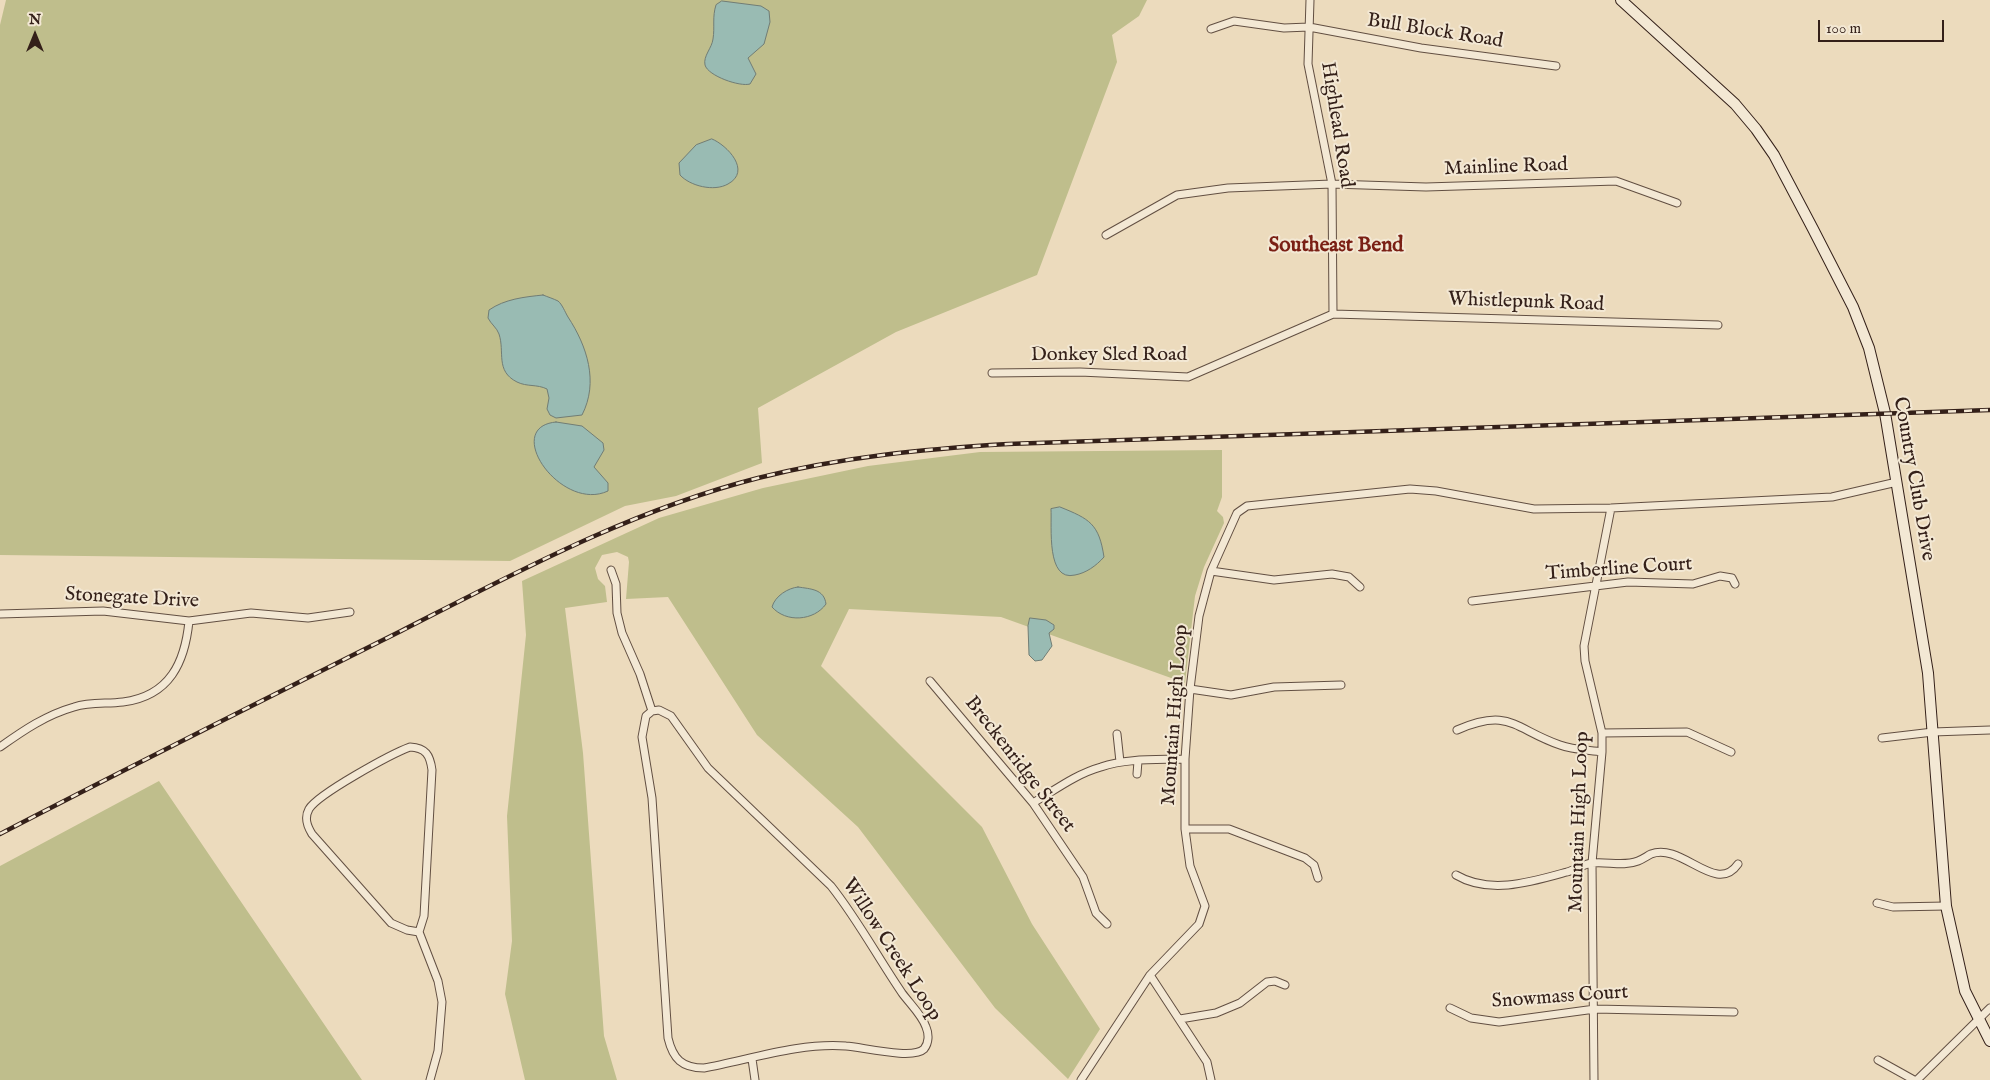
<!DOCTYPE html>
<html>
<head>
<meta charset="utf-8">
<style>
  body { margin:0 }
  #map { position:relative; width:1990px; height:1080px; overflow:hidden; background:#ecdbbd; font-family:"IM FELL English",serif }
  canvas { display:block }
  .north { position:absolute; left:10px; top:10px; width:50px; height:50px; -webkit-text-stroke:4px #f3e8d4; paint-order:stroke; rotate:0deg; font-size:14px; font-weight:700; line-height:20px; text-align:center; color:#342019 }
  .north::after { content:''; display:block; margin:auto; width:18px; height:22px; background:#342019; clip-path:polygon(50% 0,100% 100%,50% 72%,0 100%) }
  .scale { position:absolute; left:1818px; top:20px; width:126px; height:22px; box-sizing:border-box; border:2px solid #342019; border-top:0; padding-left:6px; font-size:15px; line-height:18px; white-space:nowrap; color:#342019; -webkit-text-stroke:4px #f3e8d4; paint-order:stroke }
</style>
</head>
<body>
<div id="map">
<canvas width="1990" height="1080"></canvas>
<div class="north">N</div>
<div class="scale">100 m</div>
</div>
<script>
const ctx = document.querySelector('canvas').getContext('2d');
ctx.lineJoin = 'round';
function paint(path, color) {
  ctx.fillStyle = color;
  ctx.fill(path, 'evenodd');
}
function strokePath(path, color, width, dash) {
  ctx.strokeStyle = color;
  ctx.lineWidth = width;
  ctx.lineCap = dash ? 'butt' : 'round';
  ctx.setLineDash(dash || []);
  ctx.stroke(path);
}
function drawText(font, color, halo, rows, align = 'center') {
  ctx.font = font + ' "IM FELL English",serif';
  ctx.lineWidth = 4;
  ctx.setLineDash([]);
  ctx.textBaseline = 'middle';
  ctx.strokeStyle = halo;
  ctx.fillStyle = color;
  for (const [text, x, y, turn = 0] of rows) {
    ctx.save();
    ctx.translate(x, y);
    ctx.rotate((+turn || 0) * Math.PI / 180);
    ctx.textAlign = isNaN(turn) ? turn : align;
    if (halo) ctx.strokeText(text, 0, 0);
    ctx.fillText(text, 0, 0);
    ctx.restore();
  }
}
const green = new Path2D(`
  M6,0H1147L1139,16L1112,35L1117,62L1037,275L896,332L758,408L762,463L676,496L625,506L510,561L0,555V25Z
  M1222,450V497L1217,511L1223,517L1224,523L1204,567L1195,596L1185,683L1001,617L849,609L821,666L982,827L1032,924L1100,1029L1068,1079L995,1008L858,827L757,735L668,597L626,599L629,562L628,557L617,552L602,555L595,568L598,579L605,586L607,602L565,608L583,753L604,1036L617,1080H525L505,994L512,941L507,816L526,635L522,581L659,518L763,488L868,466L980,452Z
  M159,781L362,1080H0V866Z`);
const water = new Path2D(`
  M722,1L761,6L769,11L770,22L764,44L748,58L756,74L750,84C740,87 708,76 705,65C703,56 712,48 713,39C715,27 712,17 716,5Z
  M712,139C727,145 752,171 728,184C714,192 690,186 680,175L679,163L696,145Z
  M543,295C548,297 554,299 558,301C562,304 565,312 568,317C587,346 599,382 582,415L556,418L550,415L547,409L549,398L547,389C537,384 527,387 517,382C495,371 505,352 499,334C497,328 491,324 488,318L489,310C505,299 524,297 543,295Z
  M556,422L582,426L603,443L604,450L594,467L608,483V491C561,513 501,427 556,422Z
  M1060,507C1090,519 1099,524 1104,557C1096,566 1086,573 1075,575C1046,582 1052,527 1051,509Z
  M798,587C811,589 824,589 826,604C814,621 786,623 772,607C775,596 788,588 798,587Z
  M1030,618L1046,620L1054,625V629L1049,633L1052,646L1042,660L1035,661L1029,655L1028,626Z`);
const street = new Path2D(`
  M1310,0L1308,64L1332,184L1333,314
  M1211,29L1234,21L1284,28L1309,27L1421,48L1556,66
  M1106,235L1177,195L1228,188L1332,184L1426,187L1616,181L1677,203
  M992,373L1080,372L1188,377L1333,314L1718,325
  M611,570L616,584L617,613L622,633L640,674L652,711L646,716L642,737L652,798L668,1038C673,1059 682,1068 704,1068C748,1060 801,1042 846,1046C862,1047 913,1060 924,1049C929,1043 929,1034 926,1027C922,1015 910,1004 902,993C878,958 858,920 831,886L708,768L671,716L659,710L652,711
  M1211,571L1274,580L1332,574L1349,577L1360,587
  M1472,601L1628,582L1693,584L1720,576L1732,578L1735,584
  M0,614L103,611L189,621L251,613L308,618L350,612
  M930,681L1033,803L1083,877L1096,913L1107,924
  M1190,689L1231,695L1274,687L1341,685
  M1457,730C1510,707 1514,729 1560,745C1573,750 1589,750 1602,752
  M1602,733L1687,732L1731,752
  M1117,734L1120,762
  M1882,738L1933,732L1990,730
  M0,747C24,730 46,715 74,707C90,702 106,704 123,702C170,696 185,662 189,621
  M1137,774L1138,761
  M1033,803C1055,790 1076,774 1101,767C1127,758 1157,760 1185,759
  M1185,829H1229L1305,858L1314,865L1318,878
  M1456,875C1490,895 1531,882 1567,872C1575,870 1584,864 1592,863C1607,861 1623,867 1638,861C1643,859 1647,856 1651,854C1682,842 1716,896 1738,864
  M1877,903L1893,907L1946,906
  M419,932L407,930L391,923L312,834C307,826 304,818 309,809C318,794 391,754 410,747C426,748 430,755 432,770L424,916L419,932L438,981L442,1002L438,1051L430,1080
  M1150,975L1207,1062L1211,1080
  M1450,1008L1471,1018L1499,1022L1595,1009L1734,1012
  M1180,1019L1216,1013L1240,1003L1267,982L1275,981L1285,985
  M752,1059L755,1080
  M1878,1060L1914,1080
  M1081,1080L1150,975L1199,924L1205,906L1190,866L1185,829V759L1190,689L1199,616L1211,571L1237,513L1247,506L1410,489L1436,491L1534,509L1611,508L1832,497L1897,482
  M1594,1080L1592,863L1602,752V733L1585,661L1584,646L1611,508
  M1917,1080L1990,1008`);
const secondary = new Path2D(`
  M1621,0L1735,104L1756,129L1774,155L1813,229L1853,307L1869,348L1885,413L1928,673L1946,906L1965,991L1990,1041`);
const rail = new Path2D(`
  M0,834C133,765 267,698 401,631C517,572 632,510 758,478C841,457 924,449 1008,444L1990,410`);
const streetNames = [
  ["Bull Block Road",1435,32,9],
  ["Highlead Road",1336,125,81],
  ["Mainline Road",1506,168,-2],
  ["Whistlepunk Road",1526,303,2],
  ["Donkey Sled Road",1109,356],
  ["Country Club Drive",1913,479,80],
  ["Timberline Court",1619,570,-4],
  ["Stonegate Drive",132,599,3],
  ["Mountain High Loop",1176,715,-86],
  ["Breckenridge Street",1019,765,52],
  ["Mountain High Loop",1580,822,-88],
  ["Willow Creek Loop",891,950,57],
  ["Snowmass Court",1560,998,-4]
];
const neighbourhoodNames = [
  ["Southeast Bend",1336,247]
];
paint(green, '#bfbe8c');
paint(water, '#99bbb3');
strokePath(water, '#717d75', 1);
strokePath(street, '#624f42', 9);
strokePath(secondary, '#342019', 12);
strokePath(street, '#f3e8d4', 7);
strokePath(secondary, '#f3e8d4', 10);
strokePath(rail, '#342019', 4.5);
strokePath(rail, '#f3e8d4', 2.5, [8]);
drawText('20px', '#342019', '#f3e8d4', streetNames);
drawText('bold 21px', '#7a1f14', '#f3e8d4', neighbourhoodNames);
</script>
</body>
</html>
